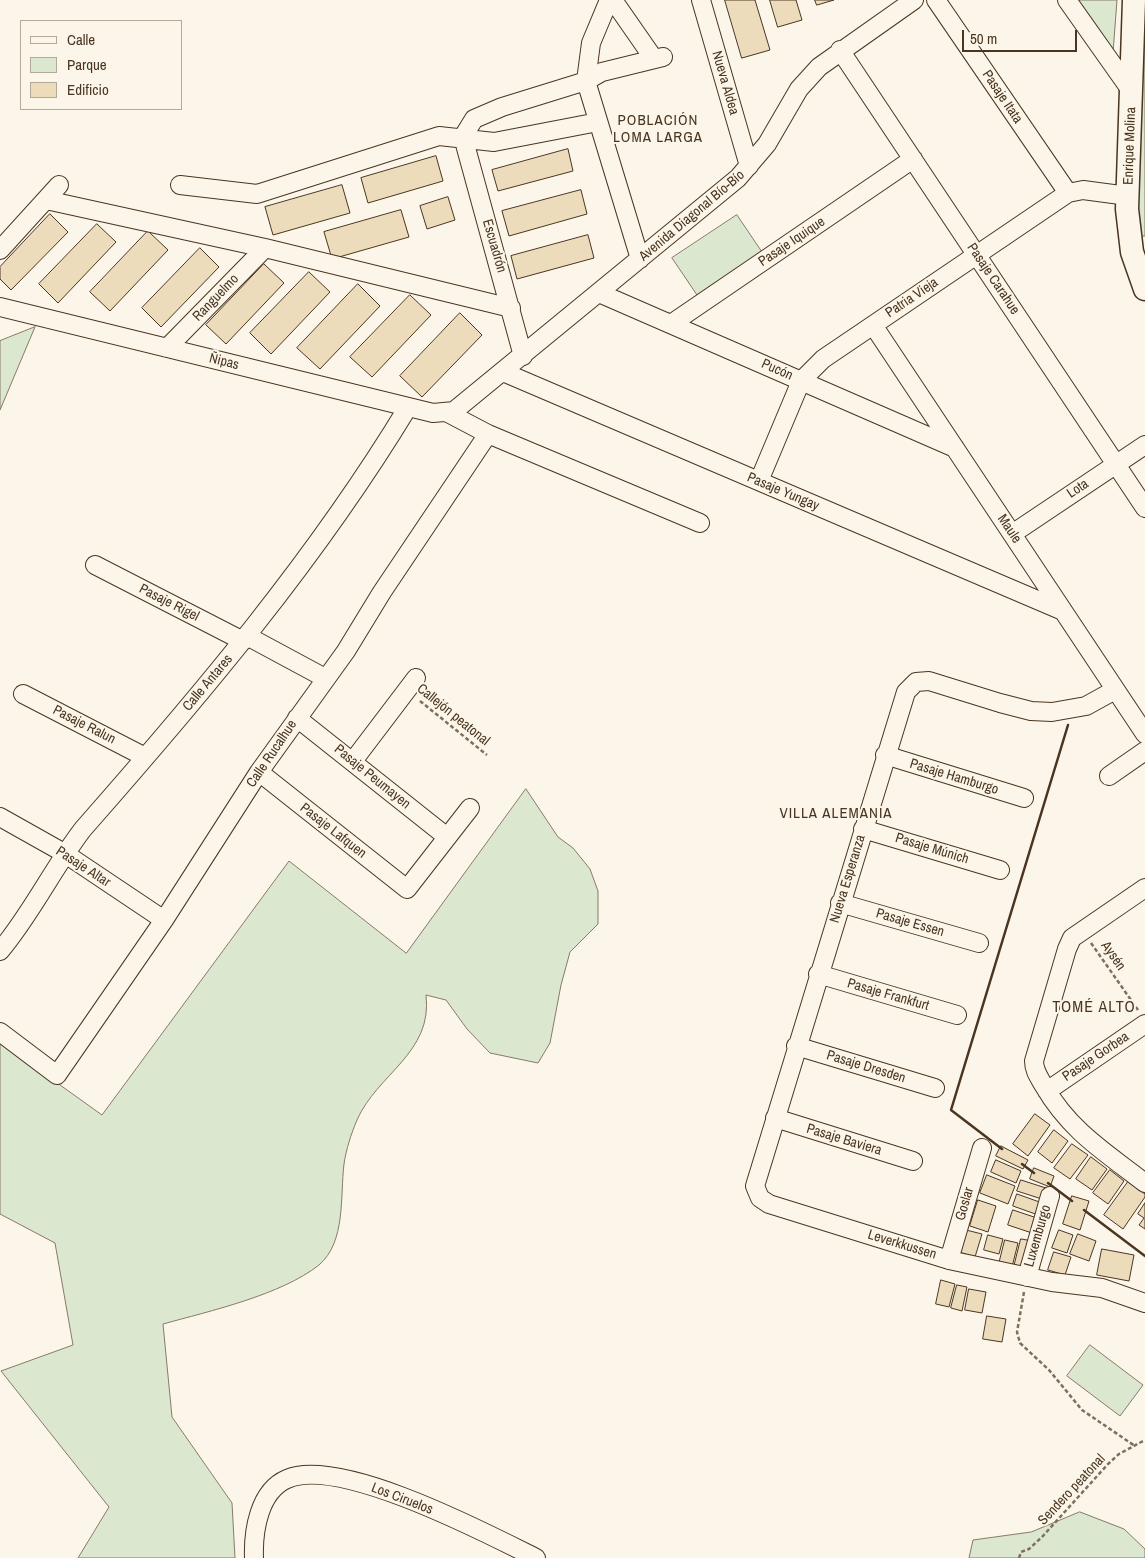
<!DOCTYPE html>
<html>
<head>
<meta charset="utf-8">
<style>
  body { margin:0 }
  #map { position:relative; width:1145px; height:1558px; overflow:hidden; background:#fbf6e9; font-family:"Archivo Narrow",sans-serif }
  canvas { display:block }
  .legend { position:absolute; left:20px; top:20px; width:162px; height:90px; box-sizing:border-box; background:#fbf6e9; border:1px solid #b4a999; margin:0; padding:6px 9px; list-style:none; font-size:15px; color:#4a3520 }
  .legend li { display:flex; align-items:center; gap:10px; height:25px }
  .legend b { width:25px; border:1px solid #b4a999 }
  .scale { position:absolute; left:962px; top:30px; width:115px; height:22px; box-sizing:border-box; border:2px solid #4a3520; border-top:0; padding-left:6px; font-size:15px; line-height:18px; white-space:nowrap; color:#4a3520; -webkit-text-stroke:4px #fbf6e9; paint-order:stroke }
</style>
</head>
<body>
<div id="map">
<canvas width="1145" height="1558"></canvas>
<ul class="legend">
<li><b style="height:6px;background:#fbf6e9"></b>Calle</li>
<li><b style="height:14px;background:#dce7d0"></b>Parque</li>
<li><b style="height:14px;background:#ecdcbc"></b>Edificio</li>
</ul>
<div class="scale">50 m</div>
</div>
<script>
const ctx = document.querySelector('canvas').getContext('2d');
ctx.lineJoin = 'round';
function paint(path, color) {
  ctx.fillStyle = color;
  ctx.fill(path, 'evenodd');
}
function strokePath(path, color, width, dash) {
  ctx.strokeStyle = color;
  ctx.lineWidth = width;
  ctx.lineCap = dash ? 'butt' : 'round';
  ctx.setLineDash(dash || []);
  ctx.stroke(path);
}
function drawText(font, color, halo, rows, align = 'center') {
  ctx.font = font + ' "Archivo Narrow",sans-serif';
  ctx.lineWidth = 4;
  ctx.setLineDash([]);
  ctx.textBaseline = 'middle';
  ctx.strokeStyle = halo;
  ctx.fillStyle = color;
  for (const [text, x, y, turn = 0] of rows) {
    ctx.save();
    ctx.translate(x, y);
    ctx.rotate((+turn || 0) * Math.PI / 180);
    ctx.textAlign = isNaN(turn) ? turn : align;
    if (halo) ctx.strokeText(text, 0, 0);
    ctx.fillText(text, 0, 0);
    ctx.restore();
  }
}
const green = new Path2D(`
  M1076,0H1117L1113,53Z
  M1145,0V236H1138L1136,226Z
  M737,215L762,252L697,295L672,258Z
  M35,327L0,410V341Z
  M526,789L558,837L573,848L590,869L598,891V924L570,952L561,985L550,1043L538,1063L490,1053L467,1029L446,1000L426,995C433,1053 377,1074 357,1120C351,1134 346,1150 344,1164C340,1196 346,1242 319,1265C281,1295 210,1311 163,1324L172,1417L232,1503L235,1558H78L109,1507L1,1371L73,1345L55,1243L0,1214V1042L102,1115L289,861L406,953Z
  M1090,1345L1143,1385L1120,1416L1067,1376Z
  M1080,1512L1124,1529L1145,1549V1558H969L973,1540L1031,1532Z`);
const building = new Path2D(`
  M725,0H755L770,50L742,58Z
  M770,0H796L802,20L778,27Z
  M815,0H834L817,5Z
  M568,149L573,171L498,191L492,170Z
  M436,156L443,181L368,203L361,178Z
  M342,185L350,213L273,235L265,207Z
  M581,190L587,214L509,236L502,211Z
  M448,197L455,220L427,229L420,206Z
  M401,210L409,237L332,259L324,232Z
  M50,214L68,232L11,290L0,279V267Z
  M97,224L116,242L58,303L39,284Z
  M148,231L168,250L110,311L90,292Z
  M588,235L594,258L517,279L511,256Z
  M200,248L219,267L161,327L142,308Z
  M264,264L284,283L226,344L206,325Z
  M309,272L330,292L271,354L250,333Z
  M358,284L380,306L320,369L297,348Z
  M410,295L431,315L372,377L350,357Z
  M460,313L482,335L422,397L400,376Z
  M1035,1114L1050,1125L1028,1156L1013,1144Z
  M1054,1130L1068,1141L1052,1163L1038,1152Z
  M1072,1144L1088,1155L1070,1179L1054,1168Z
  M1001,1146L1028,1160L1023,1169L996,1156Z
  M1091,1157L1107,1169L1092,1190L1076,1179Z
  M996,1160L1021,1171L1016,1183L991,1172Z
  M1034,1168L1054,1176L1050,1187L1030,1179Z
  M1110,1170L1124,1181L1108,1204L1093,1193Z
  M987,1175L1015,1186L1008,1204L980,1193Z
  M1021,1180L1049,1189L1045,1200L1017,1191Z
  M1128,1182L1145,1194V1197L1123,1229L1104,1215Z
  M1017,1194L1045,1204L1041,1216L1013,1206Z
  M1072,1196L1089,1201L1080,1230L1063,1224Z
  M978,1200L996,1206L988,1232L970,1226Z
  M1145,1203V1229L1139,1225L1144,1218L1138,1214Z
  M1013,1210L1040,1219L1035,1234L1008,1225Z
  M966,1230L982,1234L975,1257L959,1252Z
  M1059,1230L1073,1235L1067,1253L1052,1248Z
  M1078,1234L1096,1241L1089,1261L1070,1254Z
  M988,1235L1003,1239L999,1254L984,1250Z
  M1021,1239L1033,1241L1026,1269L1014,1267Z
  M1005,1240L1018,1243L1012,1267L999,1264Z
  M1102,1249L1134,1255L1129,1281L1097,1275Z
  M1054,1252L1071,1257L1065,1275L1048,1270Z
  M941,1280L955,1284L949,1307L936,1304Z
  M957,1285L967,1287L962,1311L951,1308Z
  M969,1289L986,1292L982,1313L965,1310Z
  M987,1316L1006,1319L1002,1342L983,1339Z`);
const path = new Path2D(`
  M420,701L487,755
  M1091,943L1138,1010
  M1024,1292L1017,1332L1020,1343L1049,1370L1082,1410L1135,1446
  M1019,1558L1021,1552L1029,1549L1042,1537L1108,1464L1119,1454L1145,1440`);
const minor = new Path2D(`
  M613,0L654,59
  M701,0L749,166
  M936,0L1068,193
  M1067,0L1132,92
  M840,50L1145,508
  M180,185L257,194L439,136L494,142L598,122
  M46,200L265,248L511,308
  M0,250L59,185
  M640,259L586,81L602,72L663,57
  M599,293L955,448
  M0,307L433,413L454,411L738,178L767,144L799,89L819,67L914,0
  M671,324L913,159
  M873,325L1145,734
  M167,348L265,248
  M523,356L463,137L474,119L502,107L586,81L591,43L609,0
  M503,372L1063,611
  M448,413L488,434L700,523
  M759,481L801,381L823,359L1068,193L1083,190L1128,196
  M1012,534L1145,445
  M95,565L243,641
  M247,636L325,678
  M1115,690L1086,706L1052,712L1031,711L1000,703L929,681L916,682L906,692L755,1186L760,1198L769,1204L949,1260L1052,1282L1102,1288L1145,1303
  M23,694L145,757
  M297,718L447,837
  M885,755L1024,798
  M353,761L416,678
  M259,772L407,889L470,808
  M1109,776L1145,751
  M0,817L64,853L164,920
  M863,829L1000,870
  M1145,888L1072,938L1067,949L1034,1061C1034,1071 1039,1077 1044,1086C1070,1131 1105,1152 1145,1183
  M840,903L979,943
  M0,951C32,913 53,868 83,829C200,696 316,559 408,407
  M818,974L957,1015
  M0,1032L57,1075L164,920L259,772L346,651L382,592L488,434
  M796,1046L935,1088
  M1047,1091L1145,1024
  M775,1118L913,1161
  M949,1260L982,1148
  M1027,1277L1050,1196
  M254,1558C253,1531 259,1491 287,1479C339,1456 486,1533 536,1558`);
const major = new Path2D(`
  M1134,0L1127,209L1132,252L1145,289`);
const wall = new Path2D(`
  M1002,1149L951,1110L1068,725
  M1022,1164L1034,1173
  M1048,1183L1072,1201
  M1084,1210L1145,1256`);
const streetNames = [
  ["Nueva Aldea",725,83,74],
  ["Pasaje Itata",1002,97,56],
  ["Enrique Molina",1130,146,-88],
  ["Avenida Diagonal Bío-Bío",692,216,-40],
  ["Pasaje Iquique",792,242,-34],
  ["Escuadrón",494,246,74],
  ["Pasaje Carahue",993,279,56],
  ["Ranguelmo",216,298,-46],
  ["Patria Vieja",912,298,-34],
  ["Ñipas",224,362,14],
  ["Pucón",777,370,24],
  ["Lota",1078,489,-34],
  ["Pasaje Yungay",783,492,23],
  ["Maule",1009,529,56],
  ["Pasaje Rigel",169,603,27],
  ["Calle Antares",208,683,-50],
  ["Callejón peatonal",453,715,39],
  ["Pasaje Ralun",84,725,27],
  ["Calle Rucalhue",272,754,-56],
  ["Pasaje Peumayen",372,777,39],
  ["Pasaje Hamburgo",954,777,17],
  ["Pasaje Lafquen",333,831,38],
  ["Pasaje Múnich",932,849,17],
  ["Pasaje Altar",83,867,33],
  ["Nueva Esperanza",848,879,-73],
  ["Pasaje Essen",910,923,16],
  ["Aysén",1113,956,55],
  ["Pasaje Frankfurt",888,995,16],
  ["Pasaje Gorbea",1096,1057,-34],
  ["Pasaje Dresden",866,1067,17],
  ["Pasaje Baviera",844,1140,17],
  ["Goslar",965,1204,-74],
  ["Luxemburgo",1038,1236,-74],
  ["Leverkkussen",902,1245,17],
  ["Sendero peatonal",1072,1490,-47],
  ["Los Ciruelos",402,1499,21]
];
const neighbourhoodNames = [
  ["POBLACIÓN",658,121],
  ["LOMA LARGA",658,138],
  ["VILLA ALEMANIA",836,814]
];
const quarterNames = [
  ["TOMÉ ALTO",1094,1008]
];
paint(green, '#dce7d0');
strokePath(green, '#887966', 1);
paint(building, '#ecdcbc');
strokePath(building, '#4a3520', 1);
strokePath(minor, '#4a3520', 20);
strokePath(major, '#4a3520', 25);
strokePath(path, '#7f6f5c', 2.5, [4, 2.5]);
strokePath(minor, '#fbf6e9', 18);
strokePath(major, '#fbf6e9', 22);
strokePath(wall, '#4a3520', 2.5);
drawText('14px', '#4a3520', '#fbf6e9', streetNames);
ctx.letterSpacing = '1px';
drawText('15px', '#4a3520', '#fbf6e9', neighbourhoodNames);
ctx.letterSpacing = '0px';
ctx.letterSpacing = '1px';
drawText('16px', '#4a3520', '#fbf6e9', quarterNames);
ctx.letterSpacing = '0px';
</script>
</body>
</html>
